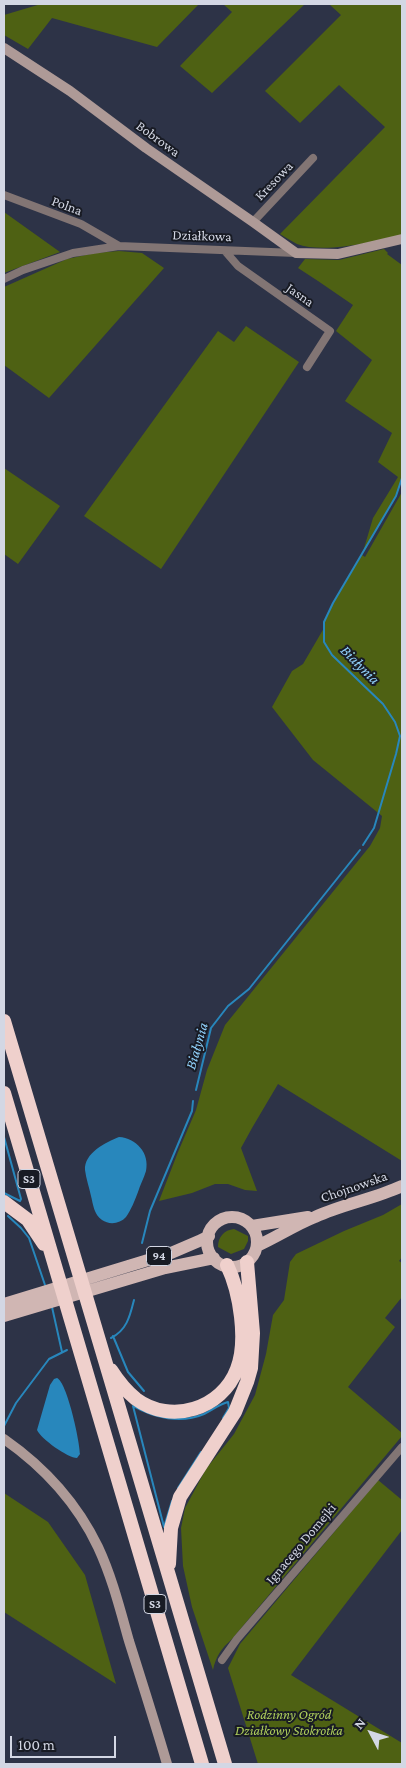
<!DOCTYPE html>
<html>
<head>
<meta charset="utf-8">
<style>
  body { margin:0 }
  #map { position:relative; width:406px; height:1768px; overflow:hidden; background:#2d3347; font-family:"Crimson Pro",serif }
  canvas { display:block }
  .frame { position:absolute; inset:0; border:5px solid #d3d7e4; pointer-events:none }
  .north { position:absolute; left:346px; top:1708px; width:50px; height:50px; -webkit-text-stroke:4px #181b24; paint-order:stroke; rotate:310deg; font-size:14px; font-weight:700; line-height:20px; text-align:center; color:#d3d7e4 }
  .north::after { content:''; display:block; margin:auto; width:18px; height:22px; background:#d3d7e4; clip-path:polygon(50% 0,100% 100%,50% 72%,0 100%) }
  .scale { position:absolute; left:10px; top:1736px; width:106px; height:22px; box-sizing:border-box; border:2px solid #d3d7e4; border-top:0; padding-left:6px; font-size:15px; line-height:18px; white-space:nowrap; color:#d3d7e4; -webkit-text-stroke:4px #181b24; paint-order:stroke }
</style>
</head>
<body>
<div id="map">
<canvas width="406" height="1768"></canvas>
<div class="frame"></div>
<div class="north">N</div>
<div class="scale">100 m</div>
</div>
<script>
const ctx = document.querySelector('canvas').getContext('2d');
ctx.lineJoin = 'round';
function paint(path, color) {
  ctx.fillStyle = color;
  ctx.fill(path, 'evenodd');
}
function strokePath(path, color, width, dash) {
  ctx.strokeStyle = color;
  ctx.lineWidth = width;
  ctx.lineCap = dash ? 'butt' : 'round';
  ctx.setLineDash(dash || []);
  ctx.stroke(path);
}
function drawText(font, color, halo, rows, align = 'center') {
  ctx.font = font + ' "Crimson Pro",serif';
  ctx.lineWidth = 4;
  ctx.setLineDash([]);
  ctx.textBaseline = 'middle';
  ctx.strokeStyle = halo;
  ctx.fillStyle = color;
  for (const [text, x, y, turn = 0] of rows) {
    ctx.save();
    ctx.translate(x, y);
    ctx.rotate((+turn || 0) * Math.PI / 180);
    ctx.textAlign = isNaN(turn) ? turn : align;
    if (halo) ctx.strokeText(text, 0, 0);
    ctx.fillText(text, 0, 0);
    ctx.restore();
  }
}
const green = new Path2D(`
  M41,4H199L157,47L52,18L28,49L4,35V15Z
  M223,4H305L212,93L180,66L232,12Z
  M329,4H402V235C375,242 323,254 297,244C291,241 285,237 280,234L385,127L339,85L300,123L265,91L341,15Z
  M4,212L60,252L4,273Z
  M384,249L388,253L387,254L402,265V478L396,496L362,555L365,557L402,492V1161L278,1084L252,1128L241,1148L257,1191L245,1190L228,1184H215L192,1193L159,1201L178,1152L196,1110L207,1070L225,1025L370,846L380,828L382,816L313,760L272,707L292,671L303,664L324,628V622L333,603L362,555L373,518L398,477L378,462L392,433L345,401L372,360L336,331L353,305L318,281L298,268L305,259L339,260Z
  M119,251L142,253L164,268L49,398L4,365V287L67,259L95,253Z
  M246,326L299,362L161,569L84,516L218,331L234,342Z
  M4,468L60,506L18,564L4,554Z
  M402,1204V1257L399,1261L402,1263V1297L385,1318L395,1327L348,1387L402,1433V1436L232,1639C221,1649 216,1656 213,1670L192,1607L183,1566L181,1528L185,1508L206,1469L234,1434L255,1395L266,1354L273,1315L284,1300L290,1262L296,1254L344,1231L383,1215Z
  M234,1229L248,1236V1241L244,1249L231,1254L218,1247C218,1237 224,1230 234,1229Z
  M378,1480L402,1500V1530L291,1675L402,1743V1764H258L228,1668L240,1644Z
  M4,1493L48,1522L85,1575L116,1684L4,1612Z`);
const water = new Path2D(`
  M119,1137C136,1138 150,1153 146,1171C144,1178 140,1185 138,1192C135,1200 131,1210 126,1217C120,1224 109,1225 102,1220C94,1215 93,1204 91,1196C89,1187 86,1178 85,1170C84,1153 106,1142 119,1137Z
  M57,1378C67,1382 80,1442 80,1454L77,1458C68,1458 41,1439 37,1430L50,1385L54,1379Z`);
const stream = new Path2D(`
  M363,845L374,828L396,754L400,736L395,722L383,704L332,655L324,642V622L333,603L396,496L402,478
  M196,1090L211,1028L228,1006L249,989L360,850
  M4,1137L21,1199L20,1201
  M4,1193L20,1201
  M8,1216L21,1228L29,1238L45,1285
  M142,1243L150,1211L192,1111L193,1101
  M52,1307L62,1352
  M113,1336L128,1372L144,1391
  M111,1338C127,1330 130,1316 134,1300
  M133,1406L164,1527L172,1501
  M133,1406C154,1418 181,1424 204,1414C212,1410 220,1404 228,1402L229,1408L223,1418
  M4,1426L16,1403L49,1359L67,1350
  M178,1488L201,1452`);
const street = new Path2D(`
  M4,195L81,224L119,246
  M253,222L313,158
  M225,251L238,266L330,331L307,367
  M4,279L23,270L73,253L119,246L296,253
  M222,1660L237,1639L402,1447`);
const secondary = new Path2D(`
  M4,48L70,91L146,148L253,222L296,253L338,254L402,239
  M4,1439C44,1467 77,1503 98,1547C112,1577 120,1609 129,1641C142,1682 155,1723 167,1764`);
const primary = new Path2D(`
  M207 1242a25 25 0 1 1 50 0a25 25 0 1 1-50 0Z
  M252,1226L308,1217
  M257,1246C277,1237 295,1225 315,1217C343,1204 374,1199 402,1186
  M4,1304L171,1253L199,1241L209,1236
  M4,1316L165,1268L214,1258`);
const highway = new Path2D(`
  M4,1021L225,1764
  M4,1093L202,1764
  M4,1202L28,1220L44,1244
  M111,1370C118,1381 126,1391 136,1399C171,1425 222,1409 237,1369C248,1341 240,1292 227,1265
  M169,1564L171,1528L180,1497L235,1412L247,1382L251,1368L253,1333L247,1262`);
const shields = [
  [29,1179,22],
  [159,1256,25],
  [155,1604,22]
];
const shieldNames = [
  ["S3",29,1179],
  ["94",159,1256],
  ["S3",155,1604]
];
const streetNames = [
  ["Bobrowa",158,139,36],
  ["Kresowa",274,181,-46],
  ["Polna",67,206,21],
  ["Działkowa",202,236,2],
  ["Jasna",300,295,35],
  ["Chojnowska",354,1187,-19],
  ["Ignacego Domejki",301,1544,-50]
];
const parkNames = [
  ["Rodzinny Ogród",289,1715],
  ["Działkowy Stokrotka",289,1731]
];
const waterNames = [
  ["Białynia",360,665,45],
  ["Białynia",197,1046,-74]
];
paint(green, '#4e6113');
paint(water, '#2887bc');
strokePath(stream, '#2887bc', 2);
strokePath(street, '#827574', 8);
strokePath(secondary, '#ae9a97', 10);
strokePath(primary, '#d0b6b3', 12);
strokePath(highway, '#efd0cc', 14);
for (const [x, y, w] of shields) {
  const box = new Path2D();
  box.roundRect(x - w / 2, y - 9.5, w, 19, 4);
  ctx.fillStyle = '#181b24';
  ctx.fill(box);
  strokePath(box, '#d3d7e4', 1);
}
drawText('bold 12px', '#d3d7e4', null, shieldNames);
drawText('14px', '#d3d7e4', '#181b24', streetNames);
drawText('italic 14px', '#aece5b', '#181b24', parkNames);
drawText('italic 15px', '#91d1fb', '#181b24', waterNames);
</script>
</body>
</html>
